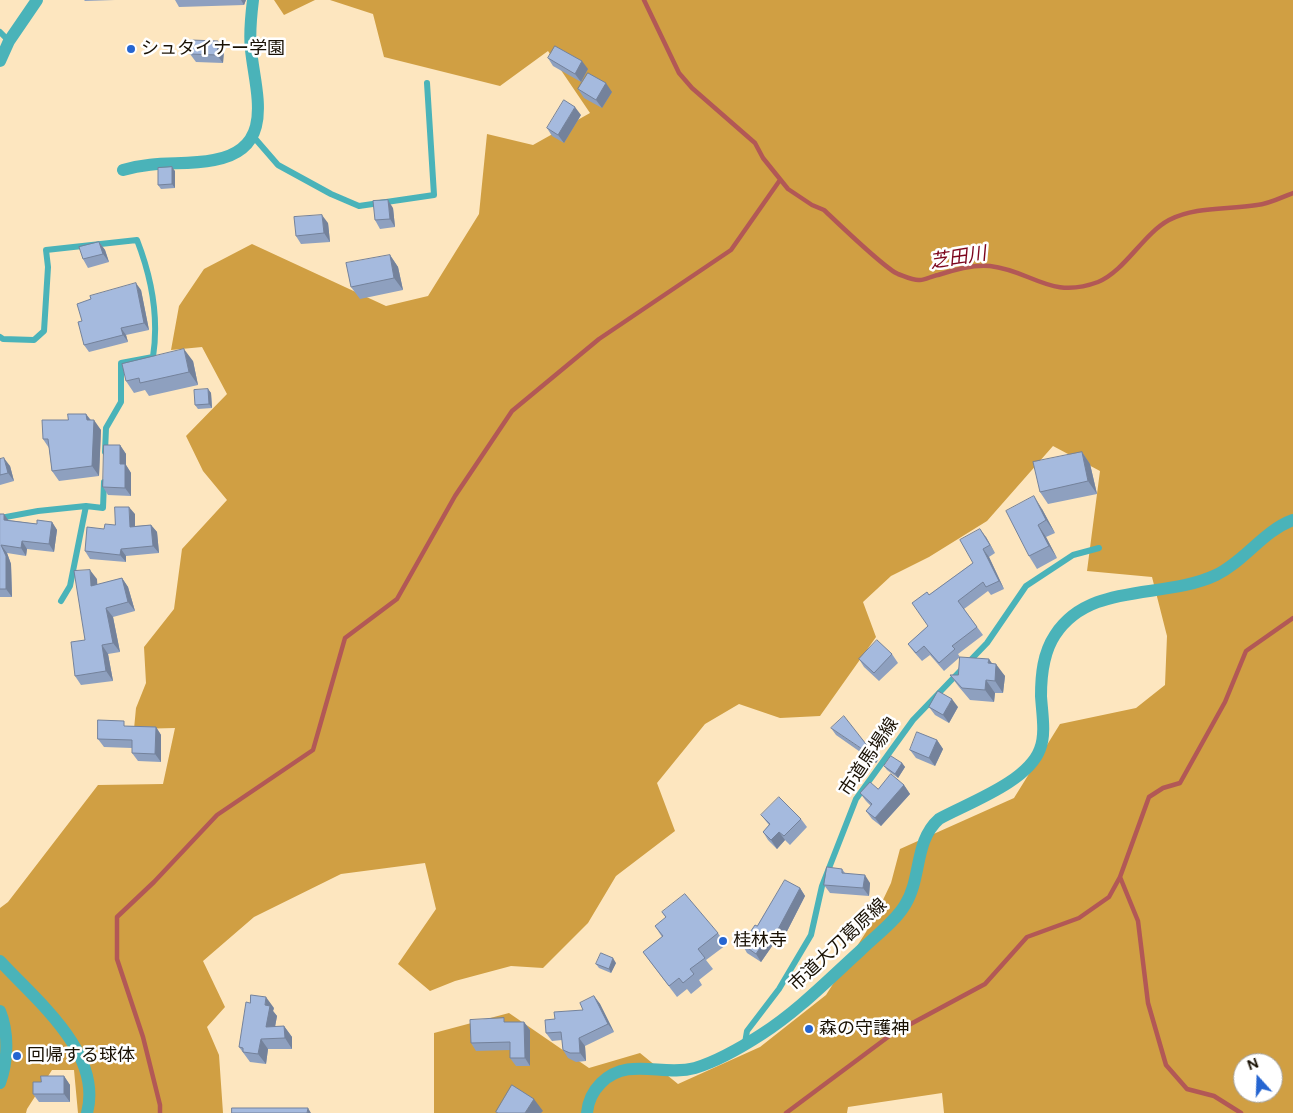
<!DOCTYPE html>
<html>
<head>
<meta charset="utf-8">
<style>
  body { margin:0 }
  #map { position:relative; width:1293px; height:1113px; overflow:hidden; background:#fde6bf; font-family:Figtree,sans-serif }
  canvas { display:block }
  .north { position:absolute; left:1233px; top:1053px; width:50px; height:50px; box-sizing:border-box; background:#fff; border:1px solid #a3a09b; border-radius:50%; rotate:340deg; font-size:14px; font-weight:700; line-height:20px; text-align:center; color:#191104 }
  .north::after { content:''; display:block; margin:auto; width:18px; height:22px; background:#2565d1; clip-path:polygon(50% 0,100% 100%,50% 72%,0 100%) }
</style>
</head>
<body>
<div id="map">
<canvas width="1293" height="1113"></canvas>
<div class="north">N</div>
</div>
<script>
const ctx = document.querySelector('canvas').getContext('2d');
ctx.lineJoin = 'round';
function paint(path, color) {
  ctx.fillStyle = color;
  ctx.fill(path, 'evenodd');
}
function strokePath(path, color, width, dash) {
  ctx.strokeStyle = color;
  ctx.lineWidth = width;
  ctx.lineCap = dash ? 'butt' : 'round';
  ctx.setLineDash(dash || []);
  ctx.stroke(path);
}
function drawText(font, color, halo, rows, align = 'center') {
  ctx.font = font + ' Figtree,"Noto Sans JP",sans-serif';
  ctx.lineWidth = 5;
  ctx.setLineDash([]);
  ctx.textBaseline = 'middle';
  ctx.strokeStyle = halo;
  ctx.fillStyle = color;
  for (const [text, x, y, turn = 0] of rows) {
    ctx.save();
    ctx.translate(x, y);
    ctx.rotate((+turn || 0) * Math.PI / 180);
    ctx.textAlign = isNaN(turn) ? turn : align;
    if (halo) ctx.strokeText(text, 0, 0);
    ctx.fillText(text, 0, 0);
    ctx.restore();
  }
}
const forest = new Path2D(`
  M274,0H315L284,15Z
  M330,0H1293V1113H944L942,1093L848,1107L847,1113H434V1033L509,1013L589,1068L640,1053L678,1084L760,1047L826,995L873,921L891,883L900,849L1014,798L1060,724L1136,708L1165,685L1167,636L1152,577L1087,571L1100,471L1053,446L987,521L929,557L891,576L863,602L876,637L820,716L780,718L739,704L705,724L657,783L675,831L616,876L588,923L543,968L511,966L455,981L430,991L398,964L436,909L425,863L341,874L254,917L203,961L225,1007L207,1027L219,1055L223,1113H78L74,1070H52L27,1109L26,1113H0V908L8,902L98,785L163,784L175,728L134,729L136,708L146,683L144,647L174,609L182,549L227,500L203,471L186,436L227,394L202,347L171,350L179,306L204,269L252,244L386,306L428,296L479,214L487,134L533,145L590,113L548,51L500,86L384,57L373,14ZM1243,1063H1273V1093H1243Z`);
const stream = new Path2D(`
  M644,0L679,73L692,88L755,143L763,158L788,189L812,205L824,210C838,223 884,268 898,274C904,276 914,281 920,280C925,280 932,276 938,275C953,270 973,264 990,266C1033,271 1050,300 1098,282C1125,271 1143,234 1169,220C1196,206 1228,210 1257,205C1269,204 1282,197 1293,193
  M1120,877L1138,921L1148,1003L1166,1065L1187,1089L1214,1096L1241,1113
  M160,1113V1105L143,1037L117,959V917L154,882L217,815L313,750L345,638L397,599L455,496L512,411L599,339L731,250L780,180
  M786,1113L892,1034L985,984L1027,937L1079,918L1109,897L1120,877L1149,797L1163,788L1180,783L1225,702L1246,651L1293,618`);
const service = new Path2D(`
  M0,32L9,41
  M252,135L278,165L331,194L359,206L434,195L427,83
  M0,337L3,339L34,340L44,331L48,267L46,250L137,240C151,276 159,318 153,357L121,363V402L106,428L105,452
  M0,518L38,511L86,506
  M61,601L70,586L86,506L103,508L104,482
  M745,1043L747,1031L779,989L811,935L822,886L856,799L913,720L987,643L1026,586L1073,555L1099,548`);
const minor = new Path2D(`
  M0,61L9,41L37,0
  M123,170C156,160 183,166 214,160C277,149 255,91 251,50C249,33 251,16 253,0
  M0,961C36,1000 103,1053 87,1113
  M0,1011C9,1033 8,1061 0,1083
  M587,1113C588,1101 593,1091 601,1083C628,1056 663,1077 695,1068C718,1061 742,1047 762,1034C798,1011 829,979 860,951C875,936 894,923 905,905C922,878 914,841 939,819C968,803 1028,782 1040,749C1046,734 1042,713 1041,696C1041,675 1043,653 1055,635C1090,581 1163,600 1216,575C1245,561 1263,531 1293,520`);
const wall = new Path2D(`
  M84,0H115L85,1Z
  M175,0H246L244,5L179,7Z
  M224,50L223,63L196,62L190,54Z
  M548,58L588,69L581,82L553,66Z
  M578,89L612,92L602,108L584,98Z
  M581,115L564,143L552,136L547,128Z
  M175,171V188L161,189L158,185Z
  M393,208L395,227L380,229L375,220Z
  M328,223L330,242L301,244L296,236Z
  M99,242L105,250L109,262L88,268L83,259Z
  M390,255L398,267L403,290L360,299L351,287Z
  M141,290L149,330L126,335L128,342L89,352L84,345L82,321Z
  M193,361L198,385L149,396L145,390L134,393L126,381Z
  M208,389L211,393L212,408L198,409L195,405Z
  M86,414L91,420L101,430L99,476L59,481L52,471L49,448L43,439L68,420Z
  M120,445L126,454V465L131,473V496L108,495L103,487Z
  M1082,452L1090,464L1097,494L1048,504L1040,492Z
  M0,459L10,466L14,481L0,485Z
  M1042,509L1055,533L1046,537L1057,558L1037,569L1029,556Z
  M0,514L8,520L37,524L52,522L57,530L54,552L27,549L26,556L7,553L11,564L12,597H0Z
  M135,514V526L151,525L157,532L159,553L126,556V562L90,559L85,551L104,529L115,525Z
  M986,537L995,553L989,557L1004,589L991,595L988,591L964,609L983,635L958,654L960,657L992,664L1005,676L1003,693H995L994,702L970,700L959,687L950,675H958L960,657L944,671L930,655L922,661L914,652L908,644L928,626L929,595L973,563Z
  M122,578L128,587L135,611L113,617L120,652L108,654L113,681L81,685L75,676L85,640L97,579V585Z
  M892,654L898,663L879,681L864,667L859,659Z
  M929,707H958L949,723L935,715Z
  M128,726L156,727L161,735V762L138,761L132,753V748L104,747L98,739Z
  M831,728L878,760L876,763L836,735Z
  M937,740L943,749L935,766L916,758L910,750Z
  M902,763L905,767L898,778L887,770L884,766Z
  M904,785L910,794L881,826L872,819L866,811L871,806L866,801L860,793L878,789Z
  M761,815L801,819L807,827L790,845L785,840L777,849L768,840L763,832L769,825Z
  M842,869L845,873L870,883L869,896L830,893L824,885Z
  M800,888L805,896L782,941L777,939L761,962L747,953L742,944L757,926Z
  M662,912L718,933L726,945L706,960L713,969L699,980L702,985L691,994L687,989L677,997L643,952L662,937L655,926L666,918Z
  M616,963L611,973L599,968L596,964Z
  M594,996L600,1004L614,1032L585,1046L586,1061L576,1062L568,1058L563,1050L562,1040L552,1041L546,1033L555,1019L583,1010Z
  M274,1008L273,1011L277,1016L275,1027L284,1026L292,1037V1049H268L266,1064L250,1062L239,1047Z
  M506,1022H524L530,1030V1066H516L510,1058V1050L476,1051L471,1043Z
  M64,1076L70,1085V1102H39L33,1094L41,1082Z`);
const shadedWall = new Path2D(`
  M241,0H246L244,5Z
  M218,41L224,50L223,63L217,55Z
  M582,61L588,69L581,82L575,74Z
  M606,83L612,92L602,108L596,100Z
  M575,107L581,115L564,143L558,135Z
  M172,167L175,171V188L172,184Z
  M388,200L393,208L395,227L390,219Z
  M322,215L328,223L330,242L324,233Z
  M99,242L105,250L109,262L103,254Z
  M390,255L398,267L403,290L394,278Z
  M136,283L141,290L149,330L144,323Z
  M121,328L126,335L128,342L123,335Z
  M184,349L193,361L198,385L189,372Z
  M208,389L211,393L212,408L209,404Z
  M86,414L93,424L94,420L101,430L99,476L92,466Z
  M120,445L126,454V465L131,473V496L125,488L120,464Z
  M1082,452L1090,464L1097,494L1088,481Z
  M4,458L10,466L14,481L8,473Z
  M1034,496L1042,509L1055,533L1046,520Z
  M129,507L135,514V534L130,527Z
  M4,514L9,521L4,520Z
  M52,522L57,530L54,552L49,544Z
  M151,525L157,532L159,553L153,546Z
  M1038,525L1046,537L1057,558L1049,546Z
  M980,529L986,537L995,553Z
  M22,541L27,549L26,556L21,548Z
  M1,545L7,553L11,564L12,597L6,589Z
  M121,549L126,556V562L120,555Z
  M983,549L989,557L1004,589L999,581Z
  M90,570L97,579L98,595L91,586Z
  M122,578L128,587L135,611L128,602Z
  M106,608L113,617L120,652L113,643Z
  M102,645L108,654L113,681L106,671Z
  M989,659L996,669V664L1005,676L1003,693L995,681L988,663Z
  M986,680L995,693L994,702L985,690Z
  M952,699L958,707L949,723L943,715Z
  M156,727L161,735V762L155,754Z
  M937,740L943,749L935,766L929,758Z
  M873,753L878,760L876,763L871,755Z
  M902,763L905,767L898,778L895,774Z
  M904,785L910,794L881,826L875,818Z
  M779,832L785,840L777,849L771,840Z
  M865,875L870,883L869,896L863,888Z
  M800,888L805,896L782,941L776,933Z
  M771,931L777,939L761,962L756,954Z
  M613,958L616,963L611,973L609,969Z
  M594,996L600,1004L614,1032L608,1024Z
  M266,997L274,1008L273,1011L277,1016L273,1037L266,1027L265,1005Z
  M524,1022L530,1030V1066L525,1058Z
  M284,1026L292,1037V1049L285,1038Z
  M579,1038L585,1046L586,1061L580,1053Z
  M261,1039L268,1049L266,1064L258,1054Z
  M64,1076L70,1085V1102L64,1094Z
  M534,1099L543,1111L541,1113H525Z
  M308,1108L311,1113H307Z`);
const building = new Path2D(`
  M191,40L218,41L217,55L190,54Z
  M555,46L582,61L575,74L548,58Z
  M588,73L606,83L596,100L578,89Z
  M564,100L575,107L558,135L547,128Z
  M172,167V184L158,185V168Z
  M388,200L390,219L375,220L373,201Z
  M322,215L324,233L296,236L294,217Z
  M99,242L103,254L83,259L79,247Z
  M390,255L394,278L351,287L346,263Z
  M136,283L144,323L121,328L123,335L84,345L78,322L82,321L77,304L91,299L90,296Z
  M184,349L189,372L140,383L139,378L126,381L122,364Z
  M208,389L209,404L195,405L194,390Z
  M68,414H86L87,420H94L92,466L52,471L48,439H43L42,420H68Z
  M104,445H120V464H125V488L103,487Z
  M1082,452L1088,481L1040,492L1033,462Z
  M4,458L8,473L0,475V459Z
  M1034,496L1046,520L1038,525L1049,546L1029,556L1006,511Z
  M115,507H129L130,527L151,525L153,546L121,549L120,555L85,551L87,527L104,529L105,524L115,525Z
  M0,514H4V520L37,524V520L52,522L49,544L22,541L21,548L1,545L6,556V589H0Z
  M980,529L990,545L983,549L999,581L986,587L983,582L958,601L977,627L952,646L955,649L939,663L924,646L916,653L908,644L928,626L912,603L927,592L929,595L973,563L960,540Z
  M90,570L91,586L122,578L128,602L106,608L113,643L102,645L106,671L75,676L71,642L85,640L74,571Z
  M877,640L892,654L874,673L859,659Z
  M960,657L989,659L988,663L996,664L995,681L986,680L985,690L962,688L950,675H958Z
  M938,691L952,699L943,715L929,707Z
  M844,716L873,753L871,755L831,728Z
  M98,720L124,721V726L156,727L155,754L132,753V740L98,739Z
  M917,732L937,740L929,758L910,750Z
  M891,756L902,763L895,774L884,766Z
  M891,774L904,785L875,818L866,811L872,804L860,793L870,782L878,789Z
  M779,797L801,819L784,836L779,832L771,840L763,832L770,824L761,815Z
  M827,867L842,869V873L865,875L863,888L824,885Z
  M785,880L800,888L776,933L771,931L756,954L742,944L755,925L757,926Z
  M685,894L718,933L698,949L705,958L690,969L694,974L683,983L679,978L669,986L643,952L663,936L655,926L666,917L662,912Z
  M601,953L613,958L609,969L596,964Z
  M251,995L266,997L265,1005L270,1006L266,1027L284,1026L285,1038L261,1039L258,1054L243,1052V1048L239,1047L246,1002L250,1003Z
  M594,996L608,1024L579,1038L580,1053H570L563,1050L561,1032L546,1033L545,1020L555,1019L554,1012L583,1010L580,1003Z
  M504,1018V1022H524L525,1058H510V1042L471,1043L470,1020Z
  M41,1076H64V1094H33V1082H41Z
  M512,1085L534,1099L525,1113H498L496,1112Z
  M232,1108H308L307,1113H232Z`);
const markers = [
  [131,49,5,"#2565d1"],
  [723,941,5,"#2565d1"],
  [809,1029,5,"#2565d1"],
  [17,1056,5,"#2565d1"]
];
const poiNames = [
  ["シュタイナー学園",141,49],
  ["桂林寺",733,941],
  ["森の守護神",819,1029],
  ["回帰する球体",27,1056]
];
const streetNames = [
  ["市道馬場線",869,757,-56],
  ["市道大刀葛原線",838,945,-43]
];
const waterNames = [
  ["芝田川",958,258,-9]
];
paint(forest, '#d09f43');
strokePath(stream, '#b25856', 4.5);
strokePath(service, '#4ab3b9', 6);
strokePath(minor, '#4ab3b9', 12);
paint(wall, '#8ea0bf');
paint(shadedWall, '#74829b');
paint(building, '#a5bade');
strokePath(building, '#74829b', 1);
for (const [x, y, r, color] of markers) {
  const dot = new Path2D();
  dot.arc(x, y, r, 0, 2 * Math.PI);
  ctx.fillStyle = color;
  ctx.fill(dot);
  strokePath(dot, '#fff', 2);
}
drawText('18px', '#191104', '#fff', poiNames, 'left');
drawText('18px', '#191104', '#fff', streetNames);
drawText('italic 19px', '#7d061d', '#fff', waterNames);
</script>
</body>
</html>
